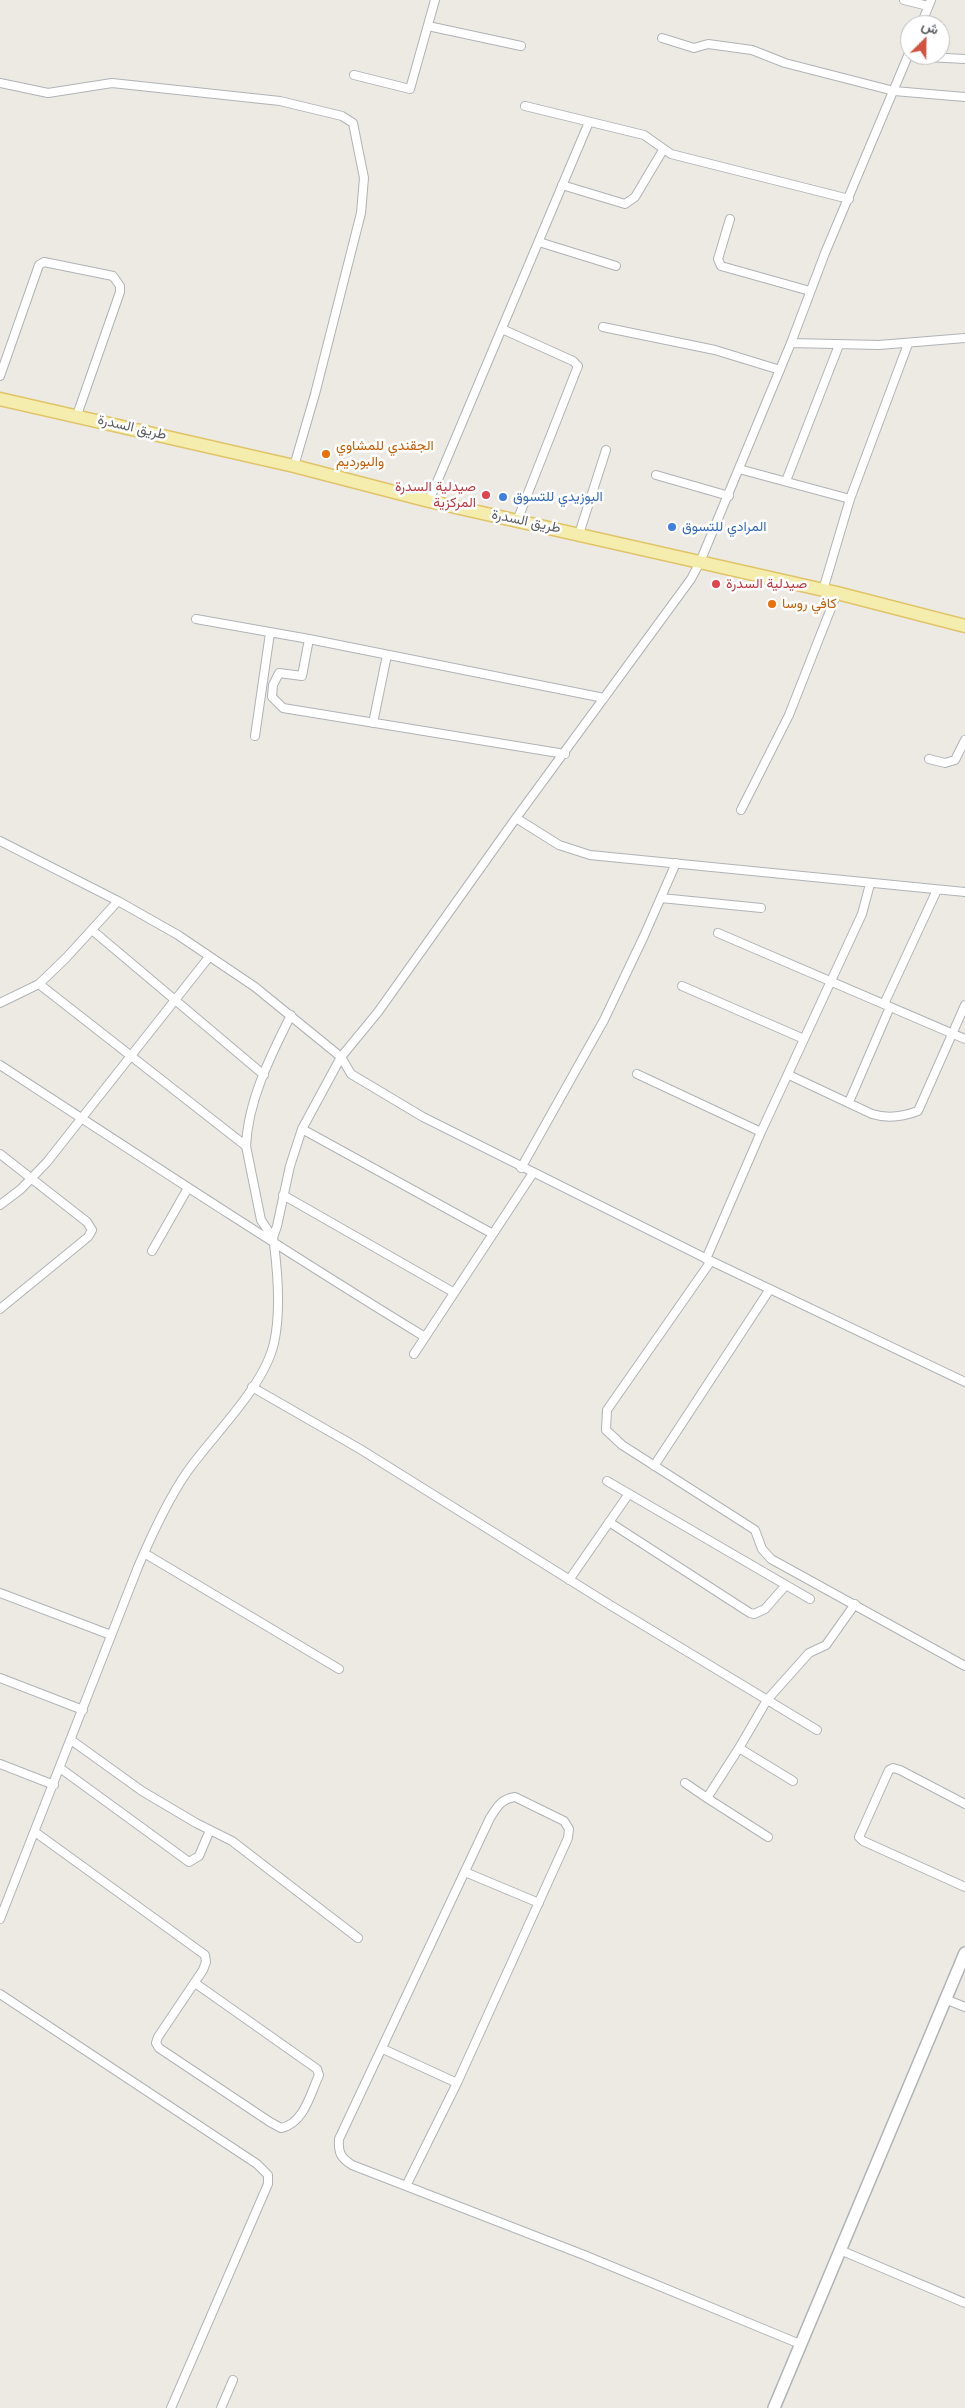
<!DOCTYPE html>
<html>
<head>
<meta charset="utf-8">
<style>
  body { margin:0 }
  #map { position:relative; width:965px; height:2408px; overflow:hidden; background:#eceae3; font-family:Poppins,Vazirmatn,sans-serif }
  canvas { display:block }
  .north { position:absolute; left:900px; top:15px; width:50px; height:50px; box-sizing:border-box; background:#fff; border:1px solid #bdbfc0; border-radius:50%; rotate:23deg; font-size:14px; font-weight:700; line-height:20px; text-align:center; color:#5b5e62 }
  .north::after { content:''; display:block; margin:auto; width:18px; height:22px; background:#d45340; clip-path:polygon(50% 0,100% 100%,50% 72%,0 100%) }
</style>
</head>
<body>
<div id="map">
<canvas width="965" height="2408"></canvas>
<div class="north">ش</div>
</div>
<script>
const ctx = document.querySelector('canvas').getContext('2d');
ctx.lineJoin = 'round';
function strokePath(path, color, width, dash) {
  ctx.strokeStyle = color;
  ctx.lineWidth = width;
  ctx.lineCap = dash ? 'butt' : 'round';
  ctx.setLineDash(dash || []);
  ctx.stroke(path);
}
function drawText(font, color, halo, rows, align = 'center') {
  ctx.font = font + ' Poppins,Vazirmatn,sans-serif';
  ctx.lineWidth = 5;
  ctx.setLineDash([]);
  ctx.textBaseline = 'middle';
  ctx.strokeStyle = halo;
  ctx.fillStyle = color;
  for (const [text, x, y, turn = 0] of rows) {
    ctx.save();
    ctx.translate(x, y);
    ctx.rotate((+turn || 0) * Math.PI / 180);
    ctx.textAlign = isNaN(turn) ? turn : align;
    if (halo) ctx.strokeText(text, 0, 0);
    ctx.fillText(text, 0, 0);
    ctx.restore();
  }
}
const street = new Path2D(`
  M904,0L928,6
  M921,25L931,0
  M428,26L521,46
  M662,38L694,48L708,44L752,50L785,63L894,91L965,97
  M908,56L965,59
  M354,75L410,89L435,0
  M0,83L48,93L112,83L280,101L342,116L353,123L364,178L361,213L315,394L294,466
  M525,106L644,135L671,154L849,199
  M562,185L625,204L635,197L663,150
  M730,219L718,259L721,266L810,291
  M539,242L616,266
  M603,327L715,350L780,370
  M502,329L573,361L578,366L517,521
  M791,343L879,345L965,338
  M0,376L39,265L44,262L113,276L120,286V292L77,415
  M739,469L850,499
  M656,475L729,496
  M786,481L839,345
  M429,501L589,122
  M579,534L606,450
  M823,590L850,499L908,344
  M196,619L309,639L604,698
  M309,639L302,676L279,673L273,685L272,697L283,708L565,754
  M373,723L387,655
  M255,736L270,633
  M929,759L945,763L955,760L965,740
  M741,810L789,715L837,593
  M516,818L559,845L590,855L965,892
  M0,841L118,901
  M661,898L761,908
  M92,930L264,1075
  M718,933L965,1039
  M39,984L246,1146
  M682,986L804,1039
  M0,1003L39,984L66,958L118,901L178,935L255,987L341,1057L351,1074L423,1117L711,1261L965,1382
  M884,1004L937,890
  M0,1065C141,1157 281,1249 425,1337
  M637,1074L761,1132
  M789,1075L872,1114C888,1119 902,1117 918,1111L965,1005
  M849,1102L890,1007
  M302,1129L493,1234
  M0,1154L87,1222L92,1230L88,1237L0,1309
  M521,1168L604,1020L644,936L676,863
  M283,1195L453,1292
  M0,1205L21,1189L47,1162L209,957
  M273,1238L277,1226L290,1166L302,1129L341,1057L378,1012L516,818L691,579L700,562L791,343L825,253L910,51
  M152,1251L188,1188
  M706,1259L761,1132L862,914L870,884
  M711,1261L607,1410L606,1430L622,1445L755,1530L762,1549L771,1559L965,1666
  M414,1354L533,1173
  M252,1387L360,1449L610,1605L817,1730
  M654,1466L770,1289
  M607,1481L810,1599
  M609,1522L750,1613L754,1614L765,1609L786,1585
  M144,1553L339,1669
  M569,1580L628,1495
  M0,1593L111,1635
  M0,1678L83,1710
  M71,1740L142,1791L196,1823L232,1841L358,1938
  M739,1748L707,1798L768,1837
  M0,1764L54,1785
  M60,1768L189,1862L199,1856L210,1830
  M793,1781L739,1748L767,1700L809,1653L826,1645L855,1604
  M685,1783L707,1798
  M965,1804L900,1770L893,1768L889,1770L859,1837L863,1841L965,1887
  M35,1832L205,1955L206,1962L203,1970L158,2037L156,2043L159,2048L270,2122L281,2128C304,2123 310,2095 319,2075L317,2069L195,1983
  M465,1872L539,1903
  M0,1919L138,1567C152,1534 167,1501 187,1472C213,1435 264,1387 274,1343C281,1312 278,1275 274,1244L273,1238L261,1220L246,1146C248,1100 271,1055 291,1015
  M0,1994L257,2164L268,2175V2184L171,2408
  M945,1999L965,2007
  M383,2049L457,2083
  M406,2186L457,2083L568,1838L569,1829L564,1821L515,1797C501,1799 497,1807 490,1818L339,2139C338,2153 341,2158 352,2165L584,2255L800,2344
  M840,2250L965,2303
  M221,2408L233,2380`);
const secondary = new Path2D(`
  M774,2408L965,1953`);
const primary = new Path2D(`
  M0,399L294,466L429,501L837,593L965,626`);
const markers = [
  [326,454,5,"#e8710a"],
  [486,495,5,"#e0444e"],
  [503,497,5,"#3f7fe0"],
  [672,527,5,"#3f7fe0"],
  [716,584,5,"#e0444e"],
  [772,604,5,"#e8710a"]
];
const streetNames = [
  ["طريق السدرة",132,428,13],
  ["طريق السدرة",526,522,12]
];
const foodNames = [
  ["الجقندي للمشاوي",336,446],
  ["والبورديم",336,462],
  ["كافي روسا",782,604]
];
const healthNames = [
  ["صيدلية السدرة",476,487],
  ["المركزية",476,503],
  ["صيدلية السدرة",726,584,"left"]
];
const shopNames = [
  ["البوزيدي للتسوق",513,497],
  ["المرادي للتسوق",682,527]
];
strokePath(street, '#b0b3b6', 10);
strokePath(secondary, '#afb2b6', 14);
strokePath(primary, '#e0c467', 15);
strokePath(street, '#fff', 8);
strokePath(secondary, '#fff', 11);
strokePath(primary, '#f5edae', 12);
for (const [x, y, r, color] of markers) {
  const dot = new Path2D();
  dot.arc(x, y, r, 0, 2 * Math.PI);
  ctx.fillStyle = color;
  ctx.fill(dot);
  strokePath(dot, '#fff', 2);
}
drawText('14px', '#5b5e62', '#fff', streetNames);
drawText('14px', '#c56008', '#fff', foodNames, 'left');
drawText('14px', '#be3a42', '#fff', healthNames, 'right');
drawText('14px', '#366cbe', '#fff', shopNames, 'left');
</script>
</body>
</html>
